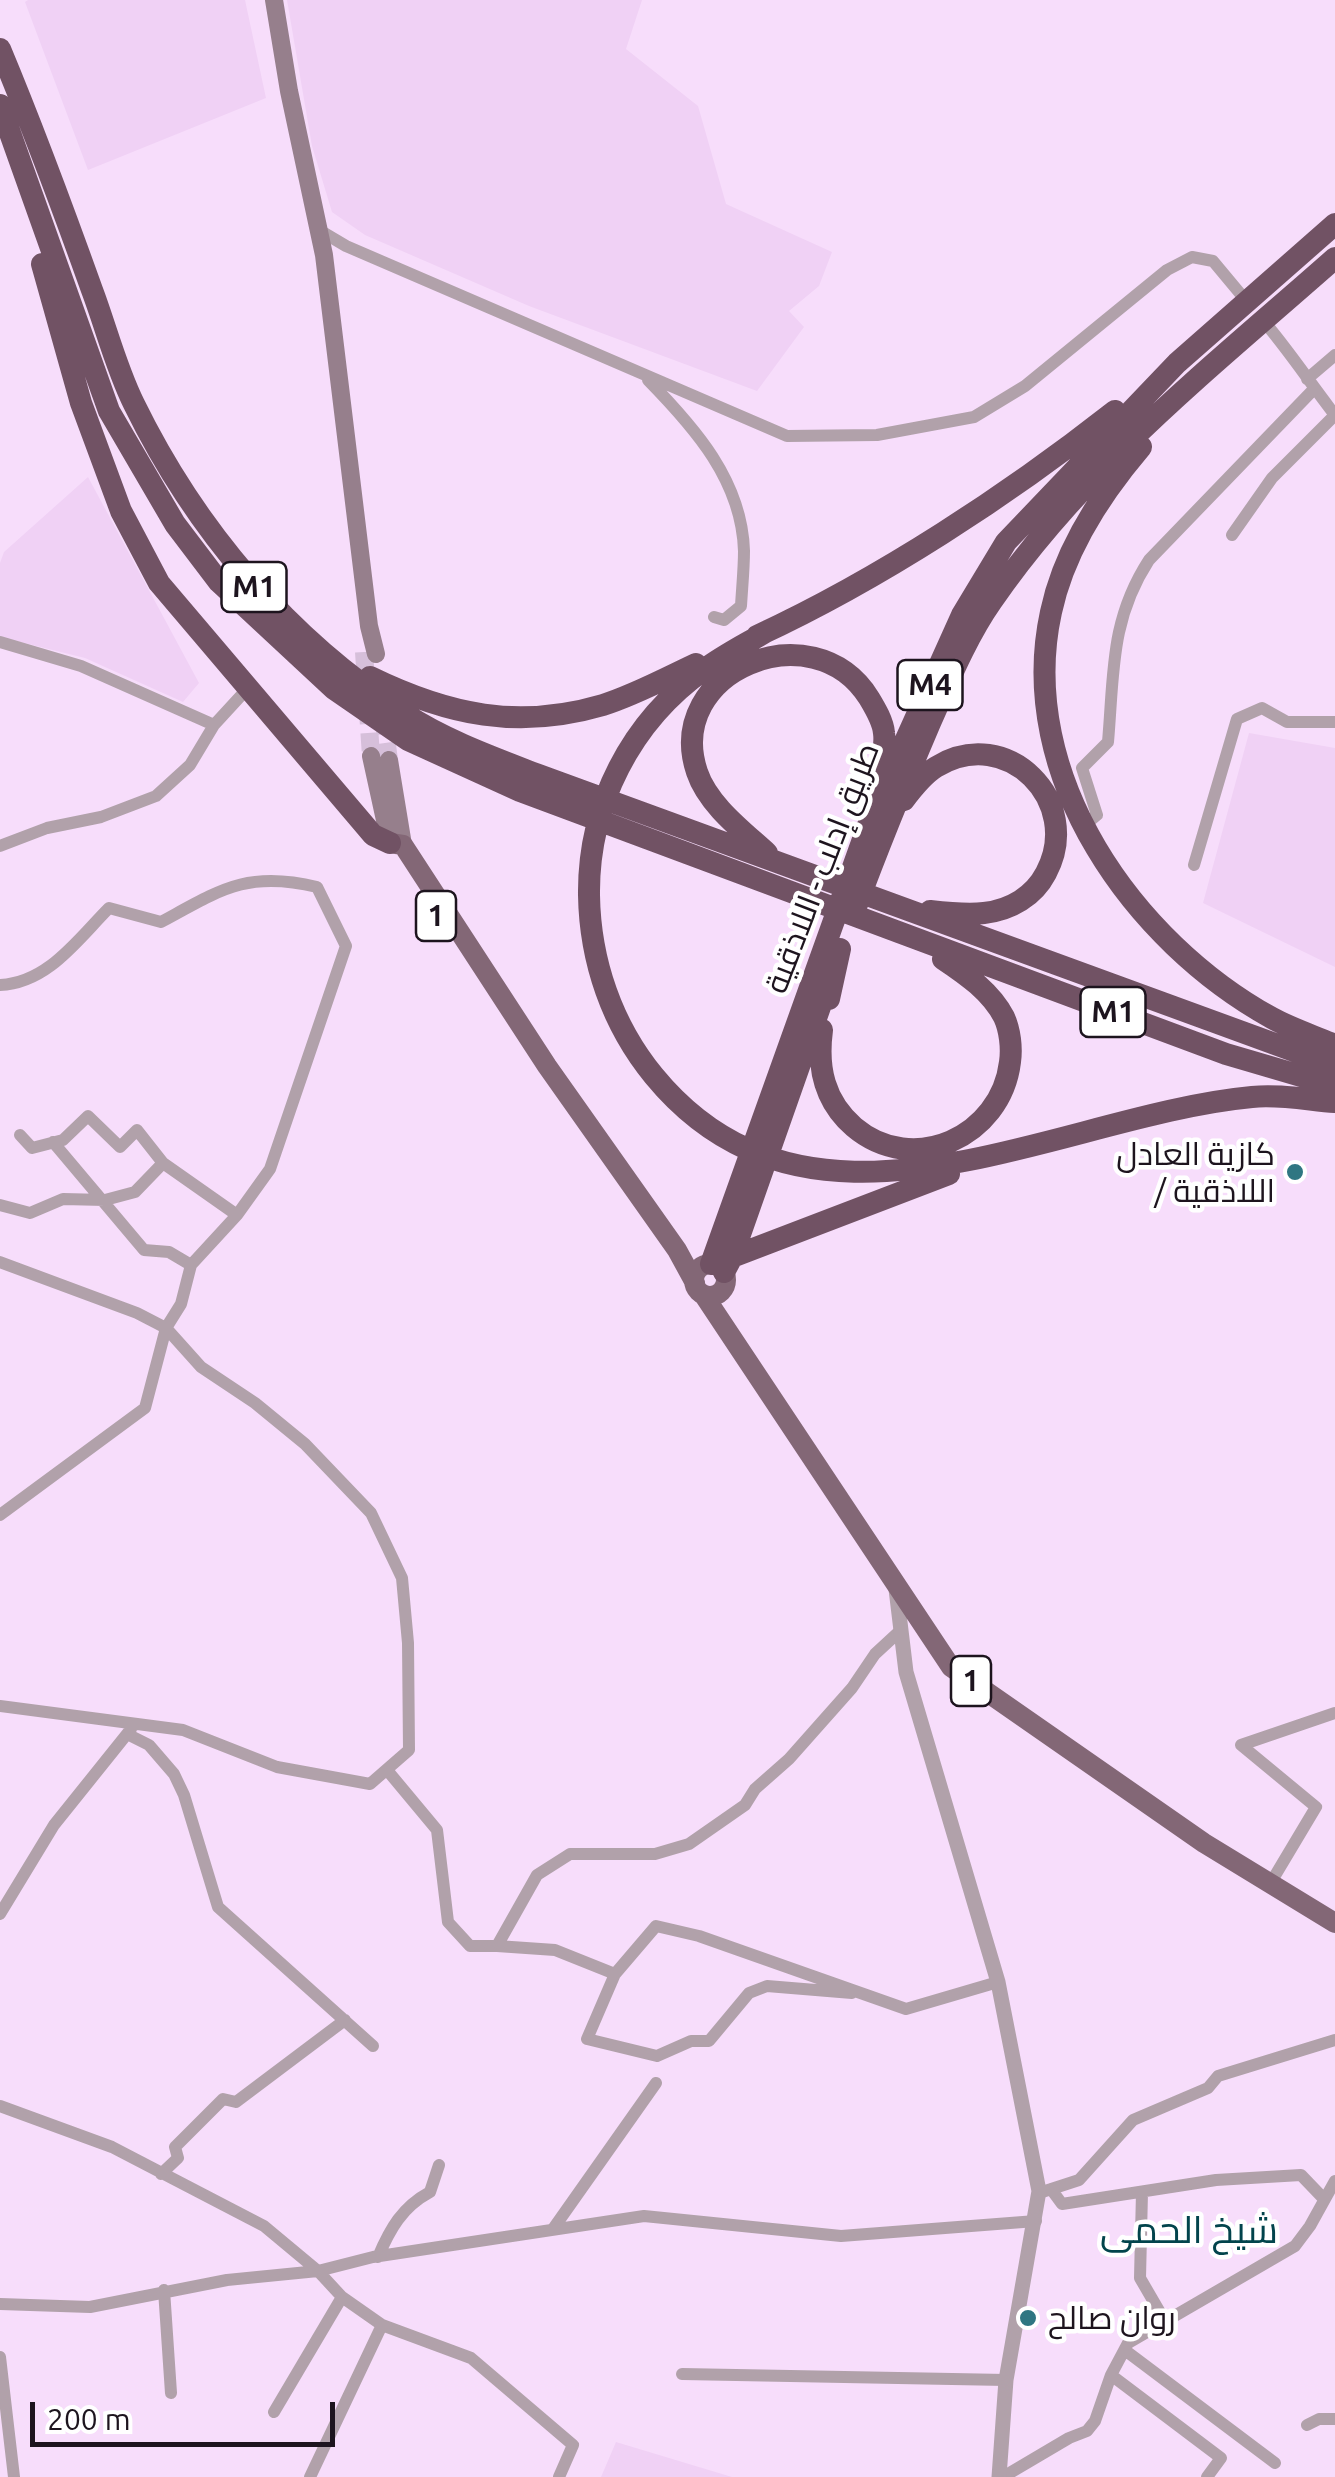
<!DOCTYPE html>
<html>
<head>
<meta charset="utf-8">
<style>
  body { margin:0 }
  #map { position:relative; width:1335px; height:2477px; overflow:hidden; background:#f7ddfb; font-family:Ubuntu,sans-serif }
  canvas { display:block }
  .scale { position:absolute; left:30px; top:2402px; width:305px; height:45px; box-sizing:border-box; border:5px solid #1d141e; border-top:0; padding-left:12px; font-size:30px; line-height:35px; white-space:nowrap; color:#1d141e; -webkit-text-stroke:8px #fff; paint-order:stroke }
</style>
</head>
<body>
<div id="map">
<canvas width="1335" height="2477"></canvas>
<div class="scale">200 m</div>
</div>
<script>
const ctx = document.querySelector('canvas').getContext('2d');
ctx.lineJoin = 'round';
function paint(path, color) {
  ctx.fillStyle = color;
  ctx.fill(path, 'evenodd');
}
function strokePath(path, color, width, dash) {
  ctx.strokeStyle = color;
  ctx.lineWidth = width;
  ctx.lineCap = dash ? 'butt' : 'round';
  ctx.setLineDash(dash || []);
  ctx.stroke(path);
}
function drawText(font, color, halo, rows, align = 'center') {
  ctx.font = font + ' Ubuntu,Cairo,sans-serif';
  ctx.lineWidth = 9;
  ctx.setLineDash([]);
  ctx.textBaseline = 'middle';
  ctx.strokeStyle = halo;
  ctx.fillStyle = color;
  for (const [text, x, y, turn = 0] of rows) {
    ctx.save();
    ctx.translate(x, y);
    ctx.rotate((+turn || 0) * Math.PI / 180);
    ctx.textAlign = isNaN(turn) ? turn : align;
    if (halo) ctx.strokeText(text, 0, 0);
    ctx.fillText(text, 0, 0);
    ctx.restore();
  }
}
const built = new Path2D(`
  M28,0H245L266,98L88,170L25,2Z
  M287,0H642L626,49L698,106L726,204L832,252L819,286L789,311L804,327L757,391L529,306L365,235L332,212L312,146Z
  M88,477L199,683L183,702L85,658L0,637V563L4,552Z
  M1249,733L1335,748V967L1203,903Z
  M616,2442L732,2477H601Z`);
const secondaryTunnel = new Path2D(`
  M364,652L371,756
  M383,716L389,760`);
const minor = new Path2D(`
  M319,230L346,246L787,436L877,435L974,417L1025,386L1167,270L1192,257L1213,261L1248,303
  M1261,318C1288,349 1310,383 1335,415
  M1307,379L1335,355
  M648,380C695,428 742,481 744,551C744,569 742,588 741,606L724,620L714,617
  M1232,535L1272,478L1335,415
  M0,642L81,666L214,725
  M1085,825L1097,815L1082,768L1108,742C1114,673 1110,620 1149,560L1314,389
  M0,846L47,828L101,817L156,796L190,765L214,725L248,688
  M1194,865L1237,719L1262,708L1287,722H1335
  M0,985C48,983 78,939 109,908L161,922C220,890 247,870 317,887L346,946L270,1169L237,1215L191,1265L181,1304L166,1328L145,1408L0,1515
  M20,1135L32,1148L63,1140L88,1116L120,1147L137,1130L163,1163L237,1215
  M53,1142L144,1250L169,1252L191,1265
  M0,1205L30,1213L63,1199L105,1200L135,1192L163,1163
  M0,1262L137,1313L166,1328L201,1367L255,1403L305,1444L371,1513L402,1578L408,1643L409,1750L370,1784L277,1767L183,1730L0,1706
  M127,1734L149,1745L174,1774L184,1795L218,1907L373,2046
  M387,1770L437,1830L448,1922L470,1946H497L537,1875L570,1854H655L689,1844L745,1805L755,1789L789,1759L852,1688L875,1654L901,1630
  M1270,1884L1316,1807L1241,1745L1335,1713
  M0,1914L54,1825L131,1729
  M497,1946L555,1950L615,1974L656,1926L699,1936L906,2009L998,1982
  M615,1974L587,2039L657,2056L691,2041H709L749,1993L767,1986L852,1993
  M0,2106L112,2147L264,2226L318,2271L342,2297L382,2325L471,2358L573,2445L559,2477
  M161,2174L178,2158L175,2147L223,2099L236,2102L345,2020
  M1051,2189L1062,2204L1216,2180L1301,2175L1324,2199
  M1142,2192L1140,2278L1165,2321
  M1039,2193L1079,2180L1133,2120L1208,2088L1218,2076L1335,2040
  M553,2229L656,2083
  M378,2257C390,2229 402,2207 430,2192L439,2165
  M164,2290L171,2393
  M0,2304L90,2307L227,2280L318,2271L373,2257L644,2216L841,2236L1036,2221
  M1126,2351L1275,2463
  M0,2357L14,2477
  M682,2374L1006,2380
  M1111,2375L1221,2458L1207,2477
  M274,2412L342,2297
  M1307,2425L1319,2419H1335
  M310,2477L382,2325
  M1003,2477L1069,2438L1087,2431L1095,2421L1111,2375L1128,2343L1295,2246L1310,2226L1335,2181`);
const tertiary = new Path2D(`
  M896,1589L906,1672L998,1982L1039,2191L1006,2380L999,2477`);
const secondary = new Path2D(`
  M274,0L289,91L324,255L369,626L376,654
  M371,756L390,843
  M389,760L403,845`);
const primary = new Path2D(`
  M390,843L403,845L547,1066L677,1250L695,1283
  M694 1280a16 16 0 1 1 32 0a16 16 0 1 1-32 0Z
  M703,1294L951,1667L1204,1843L1335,1923`);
const motorway = new Path2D(`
  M0,49C33,128 63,209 92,290C106,327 116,368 134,404C195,529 288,639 405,714C445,740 492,757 536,774L1335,1066
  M0,105L109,411L175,524L219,582L334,689L408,740L520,791L1226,1054L1335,1086
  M42,264L81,403L121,511L159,583L373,835L390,843
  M1141,447C1101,494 1064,550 1051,612C1015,776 1134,942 1272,1018C1292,1029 1314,1036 1335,1045
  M769,630C748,643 725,654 705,669C631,721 588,805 589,895C590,961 612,1025 654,1076C812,1268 1058,1115 1252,1097C1279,1094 1308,1100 1335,1102
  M757,636C880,579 1008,495 1115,411
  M370,677C448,715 518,730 603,705C635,695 666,678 696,664
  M904,800C913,788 923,775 936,767C1007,723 1084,802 1046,873C1034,896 1011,910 984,913C966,915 948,913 930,911
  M767,853C743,831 708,805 697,772C663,671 813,609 869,698C875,708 883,721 884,733C886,748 881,764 878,778
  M856,907C879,845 904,784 930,723C948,683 966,638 992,601C1084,467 1214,365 1335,258
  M829,999L840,949
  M822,1030C817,1068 824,1101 854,1127C913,1177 1001,1137 1010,1062C1012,1048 1010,1030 1004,1017C991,992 967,975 943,959
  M732,1257L949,1174
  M711,1264L871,817L962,615L1006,542L1177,363L1335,224
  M724,1272L732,1257L828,984`);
const markers = [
  [1295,1172,10,"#2f7682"],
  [1028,2318,10,"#2f7682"]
];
const shields = [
  [254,587,65],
  [930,685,65],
  [436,916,40],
  [1113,1012,65],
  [971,1681,40]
];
const shieldNames = [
  ["M1",254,587],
  ["M4",930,685],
  ["1",436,916],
  ["M1",1113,1012],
  ["1",971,1681]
];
const streetNames = [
  ["طريق إدلب - اللاذقية",822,868,-69]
];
const poiNames = [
  ["كازية العادل",1275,1154],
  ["/ اللاذقية",1275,1191],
  ["روان صالح",1048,2318,"left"]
];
const quarterNames = [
  ["شيخ الحمى",1189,2230]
];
paint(built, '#f0d1f5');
strokePath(secondaryTunnel, '#d6bfda', 18, [18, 9]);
strokePath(minor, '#b1a1aa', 12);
strokePath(tertiary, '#b1a1aa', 15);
strokePath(secondary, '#967f8c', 18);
strokePath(primary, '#836776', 20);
strokePath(motorway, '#715264', 22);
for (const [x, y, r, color] of markers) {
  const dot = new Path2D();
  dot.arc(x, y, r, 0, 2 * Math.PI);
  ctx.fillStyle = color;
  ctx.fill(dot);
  strokePath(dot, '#fff', 4);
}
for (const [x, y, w] of shields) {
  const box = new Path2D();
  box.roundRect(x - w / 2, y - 25, w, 50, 8);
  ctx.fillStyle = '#fff';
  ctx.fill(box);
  strokePath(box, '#1d141e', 2.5);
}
drawText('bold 30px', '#1d141e', null, shieldNames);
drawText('32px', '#1d141e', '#fff', streetNames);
drawText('32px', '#1d141e', '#fff', poiNames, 'right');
drawText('38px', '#02444c', '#fff', quarterNames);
</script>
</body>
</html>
